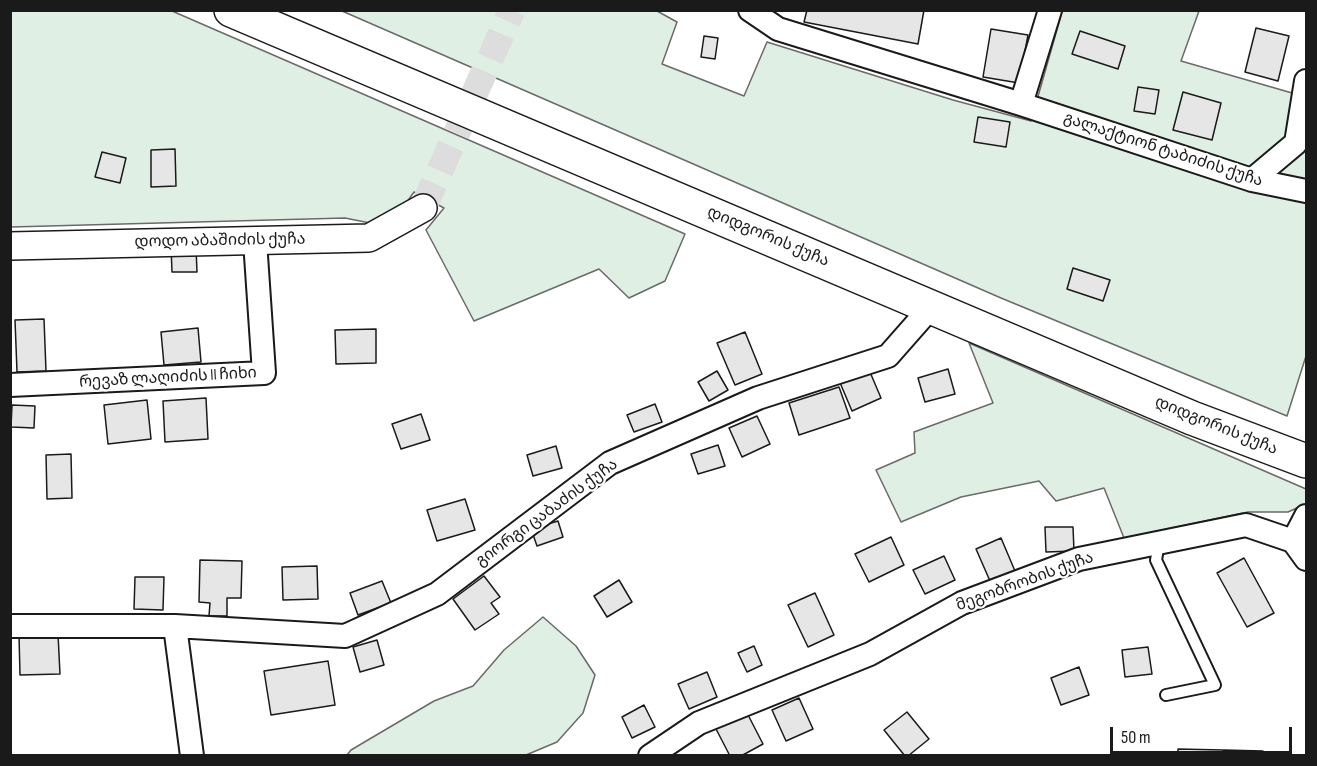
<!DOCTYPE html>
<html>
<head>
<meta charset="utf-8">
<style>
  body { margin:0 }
  #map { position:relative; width:1317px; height:766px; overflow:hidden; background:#fff; font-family:"Sofia Sans Condensed",sans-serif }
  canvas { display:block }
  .frame { position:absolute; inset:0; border:12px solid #1a1a1a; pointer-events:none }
  .scale { position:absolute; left:1110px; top:727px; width:182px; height:27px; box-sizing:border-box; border:3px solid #1a1a1a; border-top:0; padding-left:8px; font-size:18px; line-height:21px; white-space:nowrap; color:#1a1a1a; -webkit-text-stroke:4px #fff; paint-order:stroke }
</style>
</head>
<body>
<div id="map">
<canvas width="1317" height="766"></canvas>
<div class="frame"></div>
<div class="scale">50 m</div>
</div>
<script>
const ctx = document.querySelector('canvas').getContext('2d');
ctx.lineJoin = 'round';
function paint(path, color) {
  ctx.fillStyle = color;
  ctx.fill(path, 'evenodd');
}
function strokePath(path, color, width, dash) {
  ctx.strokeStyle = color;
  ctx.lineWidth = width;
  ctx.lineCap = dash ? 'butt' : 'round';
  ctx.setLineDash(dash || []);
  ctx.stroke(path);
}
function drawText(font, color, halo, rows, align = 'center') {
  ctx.font = font + ' "Sofia Sans Condensed","Noto Sans Georgian",sans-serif';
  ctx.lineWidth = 4.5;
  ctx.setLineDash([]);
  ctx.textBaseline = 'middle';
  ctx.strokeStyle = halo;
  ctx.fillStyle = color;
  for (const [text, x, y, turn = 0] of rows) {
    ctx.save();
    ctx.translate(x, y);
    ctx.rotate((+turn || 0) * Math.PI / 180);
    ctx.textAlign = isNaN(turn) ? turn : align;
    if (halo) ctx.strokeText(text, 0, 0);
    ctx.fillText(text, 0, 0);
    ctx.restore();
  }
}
const green = new Path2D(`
  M10,11H172L685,234L665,281L629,298L599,269L474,321L426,230L444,208L414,192L404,206L370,223L345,218L11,227Z
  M342,11H657L677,22L662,64L744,96L767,42L953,100L1031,121L1062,12L1059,11H1199L1181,61L1306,97V356L1287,416L1001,298Z
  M969,343L1306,489V504L1288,512H1248L1124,538L1104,488L1056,501L1039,481L961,497L901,522L876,470L915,453L914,432L993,403Z
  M543,617L576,646L595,675L583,713L557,742L526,755H347L351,750L434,701L473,686L504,650Z`);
const building = new Path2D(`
  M807,10H924L918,44L804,22Z
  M1256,28L1289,36L1278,81L1245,72Z
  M991,29L1028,35L1019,83L983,77Z
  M1080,31L1125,46L1118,69L1072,54Z
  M704,36L718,38L715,59L701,57Z
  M1138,87L1159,90L1155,114L1134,111Z
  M1183,92L1221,103L1212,140L1173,130Z
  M978,117L1010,122L1006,147L974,142Z
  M175,149L176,186L151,187V150Z
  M102,152L126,158L120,183L95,177Z
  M171,247H196L197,272H172Z
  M1073,268L1110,280L1103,301L1067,289Z
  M44,319L46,371L17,372L15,320Z
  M198,328L201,362L164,365L161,332Z
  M376,329V363L336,364L335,330Z
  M745,332L762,374L735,385L717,343Z
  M867,365L881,398L852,411L838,378Z
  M948,369L955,394L925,402L918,378Z
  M717,371L728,390L709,401L698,382Z
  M839,387L850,418L799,435L789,403Z
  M206,398L208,439L165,442L163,401Z
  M147,400L151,439L108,444L104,405Z
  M655,404L662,422L634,432L627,415Z
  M12,405L35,406L34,428L11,427Z
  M421,414L430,440L401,449L392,424Z
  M757,416L770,444L742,457L729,428Z
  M718,445L725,466L698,474L691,454Z
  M556,446L562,468L533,476L527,455Z
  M71,454L72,498L47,499L46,455Z
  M465,499L475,530L437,541L427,510Z
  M558,521L563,537L537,546L531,529Z
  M1045,527H1073L1074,551L1046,552Z
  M891,537L904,565L869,582L855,554Z
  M1001,538L1015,571L990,581L976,549Z
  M944,556L955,580L925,594L913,570Z
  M1244,558L1274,613L1247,627L1217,573Z
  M200,560L242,561L241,598H227V616H209L210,603L199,602Z
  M317,566L318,599L283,600L282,567Z
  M484,576L500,597L491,603L499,614L475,630L453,599Z
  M135,577H164L163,610L134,609Z
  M619,580L632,602L607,617L594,596Z
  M382,581L391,603L358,615L350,593Z
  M815,593L834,635L808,647L788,605Z
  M58,634L60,674L20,675L19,635Z
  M377,640L384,665L360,672L353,647Z
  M754,646L762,665L747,672L738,653Z
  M1148,647L1152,674L1125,677L1122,650Z
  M328,661L335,705L271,715L264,671Z
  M1079,667L1089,695L1061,705L1051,678Z
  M707,672L717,697L689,709L678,684Z
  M799,698L813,729L786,741L772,710Z
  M644,705L655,727L632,738L622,717Z
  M746,711L763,744L741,756H730L715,727Z
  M907,712L929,739L908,756H905L884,730Z
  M1178,749L1223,750V756H1178Z
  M1224,750L1263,751V756H1224Z`);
const tertiaryTunnel = new Path2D(`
  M423,208L512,10`);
const service = new Path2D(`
  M1159,543L1156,560L1215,685L1166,695`);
const minor = new Path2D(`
  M750,10L778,29L1021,104L1252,180L1306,191
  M1021,104L1050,10
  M1252,180L1296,143L1306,81
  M10,385L264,373L255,241
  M1293,541L1306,559
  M10,626H175L345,636L437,594L610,463L758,398L888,356L932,306
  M175,626L192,756
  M650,756L699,723L870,654L962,603L1079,559L1246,525L1293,541L1306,516`);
const tertiary = new Path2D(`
  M10,246L369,238L423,208`);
const trunk = new Path2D(`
  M231,10L1192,418L1306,461`);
const streetNames = [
  ["გალაქტიონ ტაბიძის ქუჩა",1163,150,18],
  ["დიდგორის ქუჩა",768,237,23],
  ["დოდო აბაშიძის ქუჩა",220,241,-1],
  ["რევაზ ლაღიძის II ჩიხი",168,378,-3],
  ["დიდგორის ქუჩა",1216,426,22],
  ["გიორგი ცაბაძის ქუჩა",547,513,-36],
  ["მეგობრობის ქუჩა",1025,582,-20]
];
paint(green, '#e0efe3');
strokePath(green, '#6a6a6a', 1.5);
paint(building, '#e6e6e6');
strokePath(building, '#1a1a1a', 1.5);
strokePath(tertiaryTunnel, '#ddd', 27, [27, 14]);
strokePath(service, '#1a1a1a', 14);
strokePath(minor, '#1a1a1a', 26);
strokePath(tertiary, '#1a1a1a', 30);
strokePath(trunk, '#1a1a1a', 36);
strokePath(service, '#fff', 10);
strokePath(minor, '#fff', 22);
strokePath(tertiary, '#fff', 27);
strokePath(trunk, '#fff', 33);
drawText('16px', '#1a1a1a', '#fff', streetNames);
</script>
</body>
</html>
